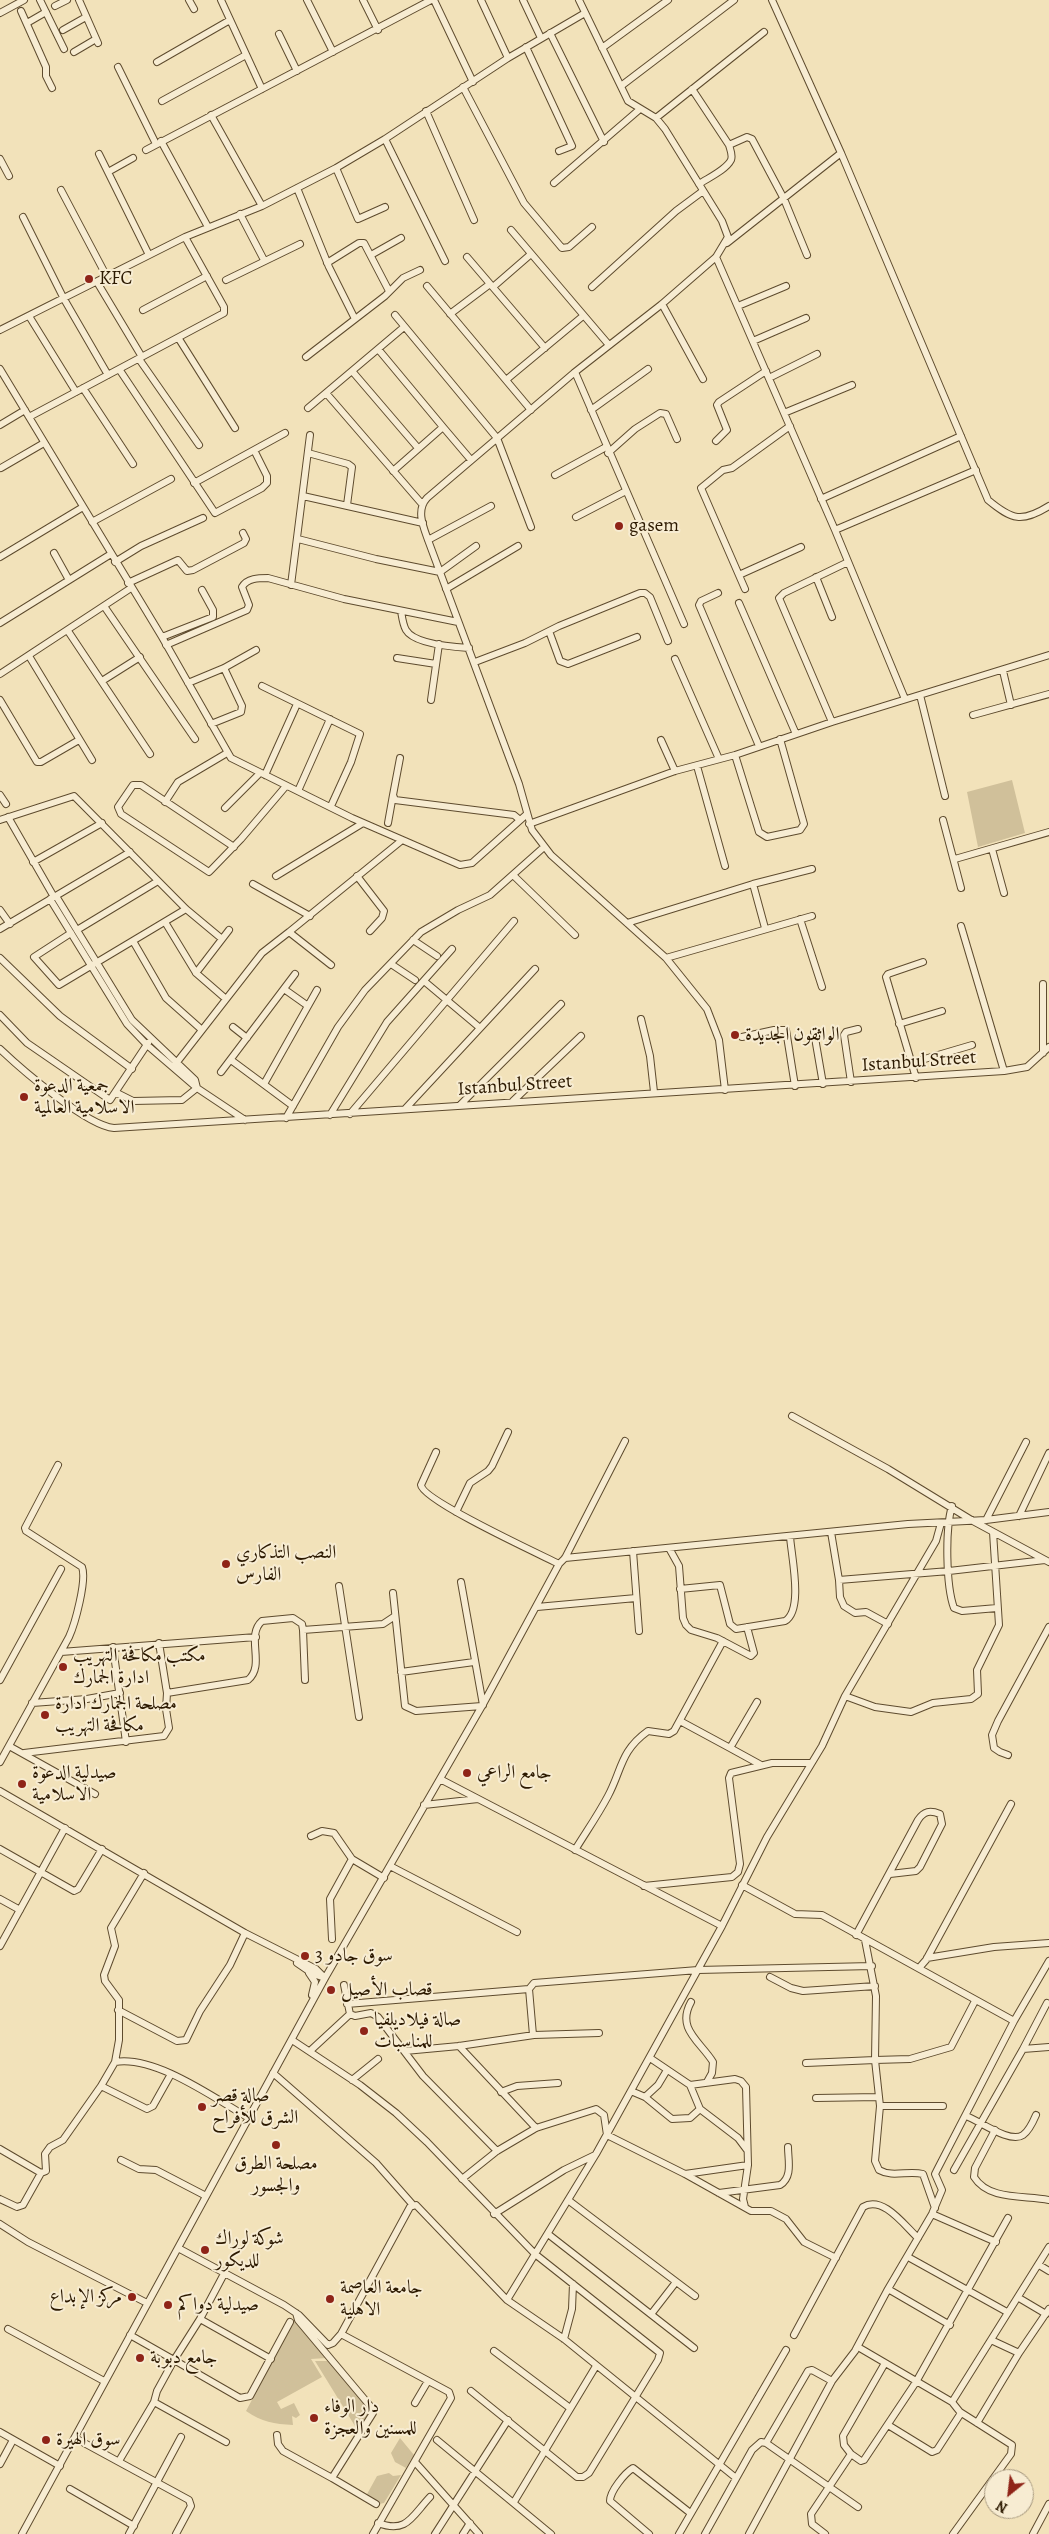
<!DOCTYPE html>
<html>
<head>
<meta charset="utf-8">
<style>
  body { margin:0 }
  #map { position:relative; width:1049px; height:2534px; overflow:hidden; background:#f2e2ba; font-family:Alegreya,serif }
  canvas { display:block }
  .north { position:absolute; left:984px; top:2469px; width:50px; height:50px; box-sizing:border-box; background:#f7ecd2; border:1px solid #a6987e; border-radius:50%; rotate:209deg; font-size:14px; font-weight:700; line-height:20px; text-align:center; color:#2c1900 }
  .north::after { content:''; display:block; margin:auto; width:18px; height:22px; background:#8f2418; clip-path:polygon(50% 0,100% 100%,50% 72%,0 100%) }
</style>
</head>
<body>
<div id="map">
<canvas width="1049" height="2534"></canvas>
<div class="north">N</div>
</div>
<script>
const ctx = document.querySelector('canvas').getContext('2d');
ctx.lineJoin = 'round';
function paint(path, color) {
  ctx.fillStyle = color;
  ctx.fill(path, 'evenodd');
}
function strokePath(path, color, width, dash) {
  ctx.strokeStyle = color;
  ctx.lineWidth = width;
  ctx.lineCap = dash ? 'butt' : 'round';
  ctx.setLineDash(dash || []);
  ctx.stroke(path);
}
function drawText(font, color, halo, rows, align = 'center') {
  ctx.font = font + ' Alegreya,Amiri,serif';
  ctx.lineWidth = 4;
  ctx.setLineDash([]);
  ctx.textBaseline = 'middle';
  ctx.strokeStyle = halo;
  ctx.fillStyle = color;
  for (const [text, x, y, turn = 0] of rows) {
    ctx.save();
    ctx.translate(x, y);
    ctx.rotate((+turn || 0) * Math.PI / 180);
    ctx.textAlign = isNaN(turn) ? turn : align;
    if (halo) ctx.strokeText(text, 0, 0);
    ctx.fillText(text, 0, 0);
    ctx.restore();
  }
}
const green = new Path2D(`
  M1012,780L1025,833L978,847L967,792Z
  M294,2321L327,2358L311,2359L322,2377L277,2402L281,2409L294,2403L300,2415L296,2418L292,2416L293,2425C274,2424 262,2422 246,2411Z
  M315,2361H328L368,2409L367,2417L358,2431Z
  M400,2438L414,2455L406,2468L395,2462L391,2453Z
  M389,2473L393,2476L401,2475L384,2503L379,2504L366,2496L377,2476Z`);
const minor = new Path2D(`
  M40,0L64,49
  M79,0L98,43
  M189,0L194,9
  M221,0L262,89
  M307,0L333,52
  M363,0L378,30
  M434,0L473,82
  M481,0L508,58
  M523,0L541,38
  M579,0L628,101L656,118L665,129L722,221L728,237L716,257L662,304L575,372L427,498C416,510 423,526 428,540L519,784L532,830L551,855L666,958L707,1009L719,1040L725,1090
  M772,0L841,153L988,500C1012,520 1022,523 1049,506
  M55,6L67,0
  M21,11L46,67V76L52,88
  M0,13L24,0
  M27,23L46,12
  M63,30L86,17
  M550,33L604,142
  M279,34L297,71
  M526,47L572,146L559,151
  M602,48L668,0
  M74,52L96,39
  M157,62L230,20
  M118,67L156,144
  M621,86L734,0
  M463,87L524,203L562,248L569,247L592,227
  M692,89L729,145C730,149 733,155 731,160C726,170 708,178 699,184
  M162,101L246,55
  M426,111L474,220
  M211,115L262,206
  M656,118L764,32
  M385,139L445,261
  M161,141L208,227
  M729,145L747,137L752,139L784,199L807,255
  M146,150L431,0
  M99,154L149,255
  M0,159L9,176
  M336,168L358,219L385,207
  M108,172L133,158
  M554,183L640,109
  M297,188L329,267L355,319
  M61,190L107,277
  M240,214L264,260
  M23,217L64,299L108,375
  M511,230L609,345
  M727,243L841,153
  M371,255L401,238
  M467,257L545,348
  M716,257L835,530L905,699
  M327,263L359,243H364L389,291
  M226,280L300,244
  M97,282L142,357
  M427,286L531,410
  M493,287L531,254
  M592,287L676,211L703,191
  M662,304L703,379
  M738,306L786,286
  M143,310L207,276
  M450,314L490,284
  M395,315L497,438L531,527
  M29,316L76,392
  M0,330L185,237L262,206L336,168L385,139L508,58L585,13
  M179,339L235,428
  M753,341L806,318
  M378,349L443,427
  M306,357L385,296L403,278L420,270
  M139,359L199,445
  M0,369L162,637L231,758L352,818L460,865L472,863L527,814
  M119,369L215,513L262,488L267,483V476L254,450
  M352,371L418,448
  M575,372L684,624
  M769,378L817,354
  M506,380L583,316
  M83,388L133,464
  M326,393L422,504
  M308,408L404,327
  M591,410L648,369
  M784,413L852,385
  M29,417L224,313V307L185,237
  M0,425L25,410
  M716,441L727,430L717,405L719,402L766,371
  M308,453L348,464L352,467L347,505
  M608,453L635,429L660,413L666,414L677,439
  M1,468L44,443
  M393,471L443,427L471,460
  M555,475L606,447
  M194,483L285,433
  M303,496L423,523
  M821,499L961,436
  M576,517L626,491
  M92,522L171,479
  M835,530L976,470
  M298,539L376,559L440,572L476,546
  M428,540L491,506
  M54,553L69,580
  M0,557L83,507
  M115,562L141,546L203,518
  M739,575L801,547
  M816,577L832,617
  M128,583L178,560L187,571L193,570L244,543L246,539L243,533
  M291,585L310,435
  M446,589L518,546
  M745,589L701,488L723,470L732,468L790,426
  M718,593L701,601L699,605L759,746
  M739,603L796,734
  M104,606L195,739
  M401,611C402,617 403,625 406,630C414,644 453,647 469,648
  M0,623L111,554
  M68,631L150,754
  M549,631L560,661L568,664L637,637
  M162,637L213,617V610L202,590
  M166,645L247,610L249,605L242,587C247,578 259,578 268,578L344,599L458,622
  M29,656L92,760
  M397,658L436,664
  M675,659L719,759
  M475,662L525,643L559,626L640,593H645L650,597L668,641
  M1003,671L1011,705
  M0,674L131,588
  M102,681L140,657
  M188,683L224,668L256,650
  M262,686L360,734L351,762L331,806
  M920,695L945,796
  M0,700L37,762H41L79,740
  M431,700L439,644
  M973,715L1049,694
  M832,722L779,598L784,593L848,562
  M211,724L241,712L242,706L224,668
  M661,740L675,771
  M735,755L759,832L767,837L800,830L804,824L780,739
  M400,758L393,795L395,800L514,815L520,820
  M697,766L725,866
  M265,775L297,704
  M298,791L330,719
  M0,795L6,804
  M165,802L178,782L227,753
  M225,808L260,773
  M8,817L54,897
  M0,820L74,796L186,909L222,939
  M943,820L961,888
  M388,823L393,795
  M529,824L675,771L735,755L832,722L1049,655
  M234,847L141,785H133L118,807L121,814L209,872L212,869L241,839L286,786
  M992,849L1004,893
  M955,859L1049,832
  M33,862L102,823
  M513,875L575,935
  M276,876L363,823
  M357,876L384,911L382,918L370,931
  M253,884L310,916
  M753,884L765,928
  M56,896L132,1020L195,1080L197,1088
  M50,899L127,1024L147,1045L197,1088L245,1120
  M0,910L10,924
  M800,919L822,987
  M165,922L196,973L226,999
  M627,923L753,884L812,869
  M961,926L1004,1071
  M0,929L130,852
  M77,930L158,881
  M71,933L34,957L59,985L186,909
  M413,940L437,956
  M133,941L166,998L202,1030
  M0,958L60,1016L132,1069
  M666,958L812,916
  M391,964L415,980
  M331,965L289,932L401,841
  M196,973L229,930
  M424,981L480,1028
  M1043,984V1053
  M284,989L308,1006
  M0,1015L27,1043L110,1100L148,1043
  M641,1019L650,1056L654,1092
  M899,1024L942,1011
  M233,1027L247,1038
  M814,1032L823,1084
  M742,1037L774,1030H786L795,1086
  M0,1049C21,1069 87,1126 114,1128L1004,1071L1027,1067L1049,1047
  M231,1060L293,1106
  M911,1063L972,1045
  M174,1066L262,953L289,932
  M221,1072L295,974
  M916,1078L886,977L888,974L923,962
  M851,1082L844,1035L846,1032L858,1029
  M264,1084L317,990
  M117,1093L133,1101L182,1100L197,1088
  M513,1101L581,1036
  M460,1105L561,1004
  M405,1109L535,969
  M350,1114L514,921
  M330,1115L387,1022L452,949
  M286,1118L338,1027L365,990L421,932L458,910L490,895L544,847
  M792,1416L888,1469L973,1521L1049,1562
  M436,1452L421,1485C422,1500 539,1554 559,1564
  M952,1506C945,1529 946,1586 954,1608L962,1611L997,1608
  M456,1512L470,1483L488,1471L492,1466L508,1432
  M1019,1516L1049,1453
  M986,1520L1026,1442
  M831,1532L839,1580L949,1571L1045,1560
  M669,1548L679,1566L683,1618L686,1625L691,1630L717,1638L751,1656L754,1653L747,1627
  M633,1551L639,1631
  M565,1558L908,1524L986,1520L1049,1512
  M839,1580L840,1597L844,1606L855,1613L866,1612L888,1624
  M461,1582L483,1705
  M339,1586L359,1717
  M680,1589L720,1585L730,1624L736,1629L785,1621C804,1610 791,1555 790,1536
  M393,1593L405,1706L416,1711L482,1706
  M537,1607L636,1598
  M113,1647L126,1742
  M61,1652L256,1637
  M401,1672L474,1662
  M0,1680L61,1569
  M305,1680L303,1630L383,1624L395,1616
  M167,1693L248,1680C266,1665 245,1636 262,1621L293,1618L302,1624L303,1630
  M845,1696L875,1707L911,1712L933,1703L971,1699L978,1694L977,1670L999,1625L993,1532
  M32,1703L87,1699L120,1693
  M680,1721L730,1748L757,1702
  M9,1746L95,1794
  M730,1748L761,1765
  M24,1753L164,1736L169,1728L166,1709L167,1693L159,1643
  M1008,1755L1000,1752L994,1748L992,1735L998,1721L1049,1627
  M0,1762L69,1637C75,1624 87,1580 82,1567L26,1531L25,1528L58,1465
  M440,1779L722,1926
  M0,1791L245,1933L316,1969L325,1978
  M424,1805L478,1799
  M311,1836L322,1831L334,1833L352,1859L384,1878
  M0,1849L74,1891L78,1889L102,1849
  M575,1850C586,1832 598,1815 608,1796C622,1770 620,1751 648,1731L669,1734L674,1731L723,1641
  M390,1866L517,1932
  M742,1885L795,1914L822,1915L1014,2021
  M644,1886L732,1877L738,1872L740,1864L729,1778L731,1773L772,1763H811
  M0,1899L20,1910
  M856,1935L918,1820C924,1811 930,1810 940,1814L942,1824L920,1867L916,1871L890,1874
  M332,1939L330,1899L352,1859
  M865,1940L876,1996L875,2060L910,2059L951,2047L975,2001
  M0,1946L65,1828
  M927,1958L994,1947L1049,1943
  M297,1963L313,1974L325,1978
  M919,1968L926,1960L1011,1804
  M309,1973L315,1982L312,1995
  M770,1977L791,1988L803,1991L875,1986
  M344,1985L350,2014
  M691,2002C676,2029 700,2041 713,2062L712,2073L707,2082
  M1047,2003L1023,2049L1049,2047
  M347,2004L529,1989
  M118,2010L177,2041L186,2040L200,2011L230,1965L245,1933
  M350,2014L355,2016L371,2013L378,2017L423,2076L497,2151
  M533,2035L529,1989L534,1983L698,1970L872,1966
  M292,2040L360,2085L396,2113L427,2142L535,2254L660,2353L658,2360L589,2473L583,2477H577L471,2391
  M459,2046L536,2128
  M310,2051L350,2014
  M405,2051L459,2046L534,2035L599,2033
  M650,2058L690,2085L700,2109L738,2138L747,2150
  M115,2062L119,2040V2000L105,1981L104,1975L115,1946L111,1928L144,1873
  M806,2063L875,2060L880,2106L875,2161L879,2170C893,2178 908,2170 923,2174L935,2208
  M273,2073L376,2163L413,2205
  M352,2080L378,2059
  M690,2085L735,2079L741,2081L746,2087L748,2165L743,2199L745,2207
  M101,2086L115,2062C155,2055 214,2098 249,2118
  M631,2091L645,2097L672,2119L690,2118L700,2109
  M501,2092L517,2086L558,2083
  M645,2097L658,2085L667,2070
  M816,2098L879,2097
  M880,2106H943
  M966,2116C980,2121 1010,2144 1023,2135C1029,2131 1033,2122 1036,2115
  M995,2130L975,2168L974,2177C989,2201 1025,2195 1049,2200
  M0,2149L41,2173
  M121,2160L139,2169L156,2170L206,2196
  M954,2170L1023,2049
  M685,2174L748,2165
  M462,2179L497,2151L536,2128L596,2109L604,2115L607,2135L685,2174L751,2211H771L786,2219L804,2242L836,2258
  M719,2193L780,2185C793,2177 788,2160 788,2147
  M0,2199L17,2207L23,2205L41,2173L46,2171L45,2154L50,2147L63,2140L101,2086L147,2109L153,2106L171,2074
  M568,2200L695,2296
  M494,2214L564,2170L595,2155
  M932,2214L996,2242
  M0,2224L28,2242L147,2303
  M548,2234L694,2348
  M178,2248L284,2305L299,2315L328,2345L333,2343L341,2334L410,2207L416,2205L507,2300L564,2339L736,2478
  M908,2257L1007,2312
  M1039,2265L1049,2271
  M888,2289L950,2325
  M1019,2298L1046,2314
  M507,2300L596,2154L722,1926L767,1837L822,1746L845,1696L936,1541L941,1523
  M652,2313L676,2282
  M200,2319L271,2359
  M8,2329L104,2381
  M341,2334L449,2392L451,2398L373,2534
  M130,2335L174,2360L200,2319L225,2272
  M794,2335L863,2207C883,2195 904,2225 918,2238
  M564,2339L572,2309L573,2284
  M991,2340L1019,2353L1049,2309
  M858,2347L952,2402L960,2412L1012,2445L1011,2454L953,2534
  M494,2351L570,2408
  M952,2402L1049,2247
  M415,2403L428,2381
  M977,2423L1019,2353
  M888,2425L932,2452L937,2450L961,2413
  M0,2432L60,2466
  M277,2435L278,2444L283,2451L332,2478L373,2413L371,2407L298,2320L296,2313
  M75,2438L189,2500L191,2506L176,2534
  M437,2440L551,2534
  M226,2442L154,2402L157,2391L174,2360L240,2398L250,2396L290,2322
  M766,2443L808,2371L812,2370L832,2381
  M851,2454L844,2445L843,2436L885,2363
  M119,2461L154,2402
  M415,2462L479,2534
  M0,2464L13,2440
  M332,2478L376,2504
  M70,2489L134,2526
  M514,2502L596,2366
  M378,2523C407,2534 412,2516 430,2497
  M22,2534L325,1978L482,1706L559,1564L565,1558L625,1441
  M129,2534L181,2437
  M435,2534L508,2420
  M463,2534L470,2523
  M649,2534L610,2501C610,2491 625,2473 633,2468L689,2512
  M679,2534L786,2350
  M705,2534L752,2450L761,2442L766,2443L858,2507
  M749,2534L832,2381L855,2351L888,2289L932,2214L942,2190L935,2174L937,2170L1014,2021L1049,1961
  M825,2534L812,2524L811,2514L851,2454L861,2461L864,2460L916,2382L1008,2218
  M1033,2534L1049,2504`);
const markers = [
  [89,279,5,"#8f2418"],
  [619,526,5,"#8f2418"],
  [735,1035,5,"#8f2418"],
  [24,1097,5,"#8f2418"],
  [226,1564,5,"#8f2418"],
  [63,1667,5,"#8f2418"],
  [45,1715,5,"#8f2418"],
  [467,1773,5,"#8f2418"],
  [22,1784,5,"#8f2418"],
  [305,1956,5,"#8f2418"],
  [331,1990,5,"#8f2418"],
  [364,2031,5,"#8f2418"],
  [202,2107,5,"#8f2418"],
  [276,2145,5,"#8f2418"],
  [205,2250,5,"#8f2418"],
  [132,2297,5,"#8f2418"],
  [330,2299,5,"#8f2418"],
  [168,2305,5,"#8f2418"],
  [140,2358,5,"#8f2418"],
  [314,2418,5,"#8f2418"],
  [46,2440,5,"#8f2418"]
];
const poiNames = [
  ["KFC",99,279],
  ["gasem",629,526],
  ["الواثقون الجديدة",745,1035],
  ["جمعية الدعوة",34,1086],
  ["الاسلامية العالمية",34,1108],
  ["النصب التذكاري",236,1553],
  ["الفارس",236,1575],
  ["مكتب مكافحة التهريب",73,1656],
  ["ادارة الجمارك",73,1678],
  ["مصلحة الجمارك ادارة",55,1704],
  ["مكافحة التهريب",55,1726],
  ["صيدلية الدعوة",32,1773],
  ["الاسلامية",32,1795],
  ["جامع الراعي",477,1773],
  ["سوق جادو 3",315,1956],
  ["قصاب الأصيل",341,1990],
  ["صالة فيلاديلفيا",374,2020],
  ["للمناسبات",374,2042],
  ["صالة قصر",212,2096],
  ["الشرق للأفراح",212,2118],
  ["مصلحة الطرق",276,2164,"center"],
  ["والجسور",276,2186,"center"],
  ["شوكة لوراك",215,2239],
  ["للديكور",215,2261],
  ["جامعة العاصمة",340,2288],
  ["الاهلية",340,2310],
  ["مركز الإبداع",122,2297,"right"],
  ["صيدلية دواكم",178,2305],
  ["جامع دبوبة",150,2358],
  ["دار الوفاء",324,2407],
  ["للمسنين والعجزة",324,2429],
  ["سوق الهيرة",56,2440]
];
const streetNames = [
  ["Istanbul Street",919,1062,-4],
  ["Istanbul Street",515,1086,-4]
];
paint(green, '#d0c09a');
strokePath(minor, '#5e4b2e', 8);
strokePath(minor, '#f7ecd2', 6);
for (const [x, y, r, color] of markers) {
  const dot = new Path2D();
  dot.arc(x, y, r, 0, 2 * Math.PI);
  ctx.fillStyle = color;
  ctx.fill(dot);
  strokePath(dot, '#f7ecd2', 2);
}
drawText('19px', '#2c1900', '#f7ecd2', poiNames, 'left');
drawText('19px', '#2c1900', '#f7ecd2', streetNames);
</script>
</body>
</html>
